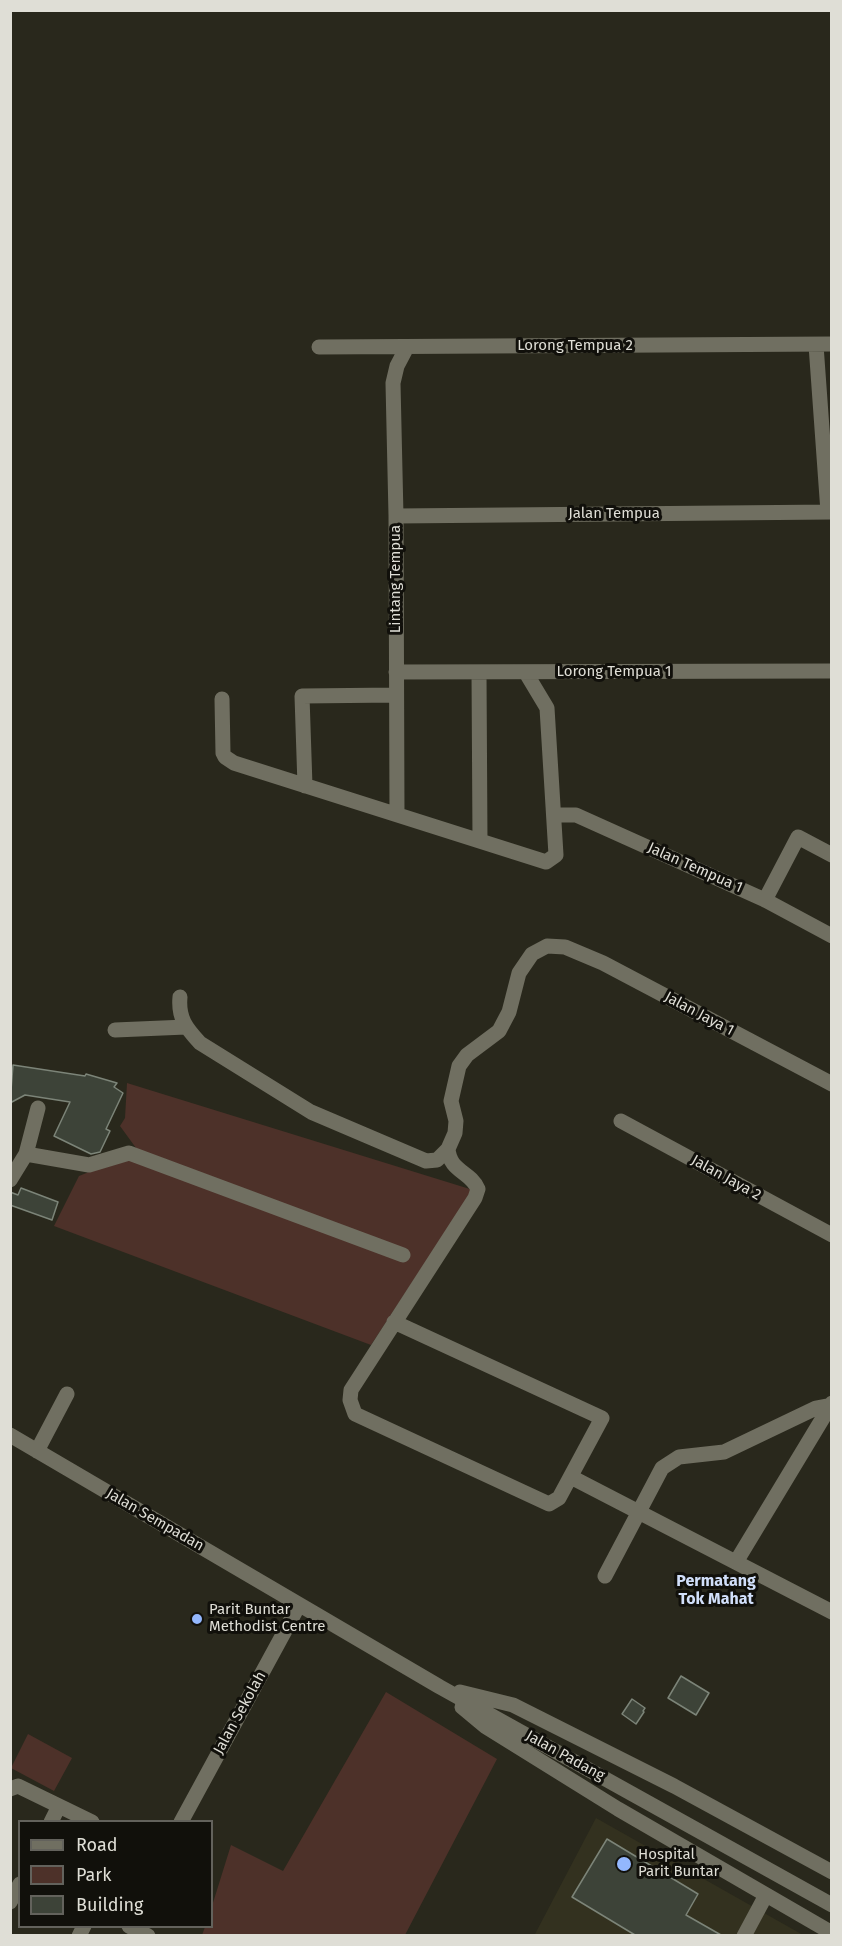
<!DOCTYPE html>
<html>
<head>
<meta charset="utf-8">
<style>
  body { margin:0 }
  #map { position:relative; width:842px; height:1946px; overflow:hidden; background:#29281c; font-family:"Fira Sans",sans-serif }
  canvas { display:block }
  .frame { position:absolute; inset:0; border:12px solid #dfded6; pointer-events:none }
  .legend { position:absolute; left:18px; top:1820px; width:195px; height:108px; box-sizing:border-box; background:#11100b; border:2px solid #63625c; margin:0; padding:8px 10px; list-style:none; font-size:18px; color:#dfded6 }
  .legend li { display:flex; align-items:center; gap:12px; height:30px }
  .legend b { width:30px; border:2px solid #63625c }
</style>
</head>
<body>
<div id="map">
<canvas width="842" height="1946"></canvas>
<div class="frame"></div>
<ul class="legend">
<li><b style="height:8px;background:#706f61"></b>Road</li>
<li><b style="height:16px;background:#4d3129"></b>Park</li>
<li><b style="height:16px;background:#3d4338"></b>Building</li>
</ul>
</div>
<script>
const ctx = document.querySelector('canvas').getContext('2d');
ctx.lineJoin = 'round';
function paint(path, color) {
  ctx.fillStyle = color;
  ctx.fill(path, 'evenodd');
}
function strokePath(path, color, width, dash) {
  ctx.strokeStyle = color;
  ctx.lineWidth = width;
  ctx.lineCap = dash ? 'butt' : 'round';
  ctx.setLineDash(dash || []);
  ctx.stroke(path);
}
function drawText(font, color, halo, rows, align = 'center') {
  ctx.font = font + ' "Fira Sans",sans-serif';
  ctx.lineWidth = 6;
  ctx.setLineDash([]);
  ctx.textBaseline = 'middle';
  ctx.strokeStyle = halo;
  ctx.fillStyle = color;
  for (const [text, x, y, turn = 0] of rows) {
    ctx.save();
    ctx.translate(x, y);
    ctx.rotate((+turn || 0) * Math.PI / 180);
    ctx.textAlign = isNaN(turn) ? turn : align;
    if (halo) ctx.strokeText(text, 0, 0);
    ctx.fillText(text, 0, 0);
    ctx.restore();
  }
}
const built = new Path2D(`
  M596,1818L803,1935L534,1936Z`);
const green = new Path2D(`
  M127,1083L473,1190L371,1345L54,1226L79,1176L111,1163L136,1148L120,1126L125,1118Z
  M386,1692L497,1759L405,1935H202L205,1927L212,1926V1906L231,1845L283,1871Z
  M28,1734L72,1758L54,1791L11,1768Z`);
const building = new Path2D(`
  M13,1065L85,1076L86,1074L117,1083L114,1087L123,1093L106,1129L110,1131L100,1152L91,1154L54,1136L70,1102L25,1095L10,1103Z
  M21,1188L58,1202L52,1220L10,1205V1192L18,1195Z
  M681,1676L709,1693L696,1715L668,1698Z
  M632,1699L645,1708L643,1711L644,1712L636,1724L622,1714Z
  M607,1839L698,1894L686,1915L721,1935H635L572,1897Z`);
const minor = new Path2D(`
  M816,345L828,512
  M319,347L832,344
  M396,516L832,512
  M396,672L832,671
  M479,673L480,841
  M222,699L223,753L225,757L234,763L546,862L556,855L547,708L526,673
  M305,786L302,696L396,695
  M397,814L396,516L393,383L397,366L407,347
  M554,815H576L765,900L832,936
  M765,900L798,837L832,855
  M180,997C178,1018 186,1028 200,1043L311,1112L426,1161L437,1160L448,1149L455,1133L456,1121L451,1101L459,1066L467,1055L499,1031L509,1012L519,973L532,954L547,946L565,947L603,963L832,1084
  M115,1030L186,1027
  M621,1121L832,1235
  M26,1154L89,1165L129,1153L403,1255
  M10,1180L26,1154L38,1108
  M394,1322L602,1418L559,1498L549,1504L355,1414L350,1400L351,1390L475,1198L478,1189C470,1171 450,1172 448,1149
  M10,1435L440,1687L832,1905
  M37,1451L67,1394
  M571,1477L832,1612
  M736,1562L832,1403
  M605,1576L662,1468L679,1457L724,1452L816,1408L832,1405
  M460,1692L513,1705L674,1786L832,1872
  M462,1707L486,1727L618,1809L832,1933
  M10,1789L18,1786L92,1822
  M51,1822L59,1806
  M181,1822L299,1605
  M10,1902L20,1884
  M129,1926L148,1936
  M79,1936L84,1926
  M744,1936L766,1895`);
const markers = [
  [197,1619,6,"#93b7fd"],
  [624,1864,8,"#93b7fd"]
];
const streetNames = [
  ["Lorong Tempua 2",575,346],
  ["Jalan Tempua",614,514],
  ["Lintang Tempua",396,579,-90],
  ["Lorong Tempua 1",614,672],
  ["Jalan Tempua 1",695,868,24],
  ["Jalan Jaya 1",699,1014,28],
  ["Jalan Jaya 2",726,1178,29],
  ["Jalan Sempadan",155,1520,30],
  ["Jalan Sekolah",240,1713,-61],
  ["Jalan Padang",565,1756,29]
];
const poiNames = [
  ["Parit Buntar",209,1610],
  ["Methodist Centre",209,1627],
  ["Hospital",638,1855],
  ["Parit Buntar",638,1872]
];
const neighbourhoodNames = [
  ["Permatang",716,1582],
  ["Tok Mahat",716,1600]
];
paint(built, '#33311f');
paint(green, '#4d3129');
paint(building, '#3d4338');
strokePath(building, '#7c8478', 1.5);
strokePath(minor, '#706f61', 15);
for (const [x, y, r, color] of markers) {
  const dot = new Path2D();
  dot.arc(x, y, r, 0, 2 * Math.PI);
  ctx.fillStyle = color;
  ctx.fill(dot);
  strokePath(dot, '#11100b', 2);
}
drawText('15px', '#dfded6', '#11100b', streetNames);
drawText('15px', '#dfded6', '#11100b', poiNames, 'left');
drawText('bold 16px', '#d1dffa', '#11100b', neighbourhoodNames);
</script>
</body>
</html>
